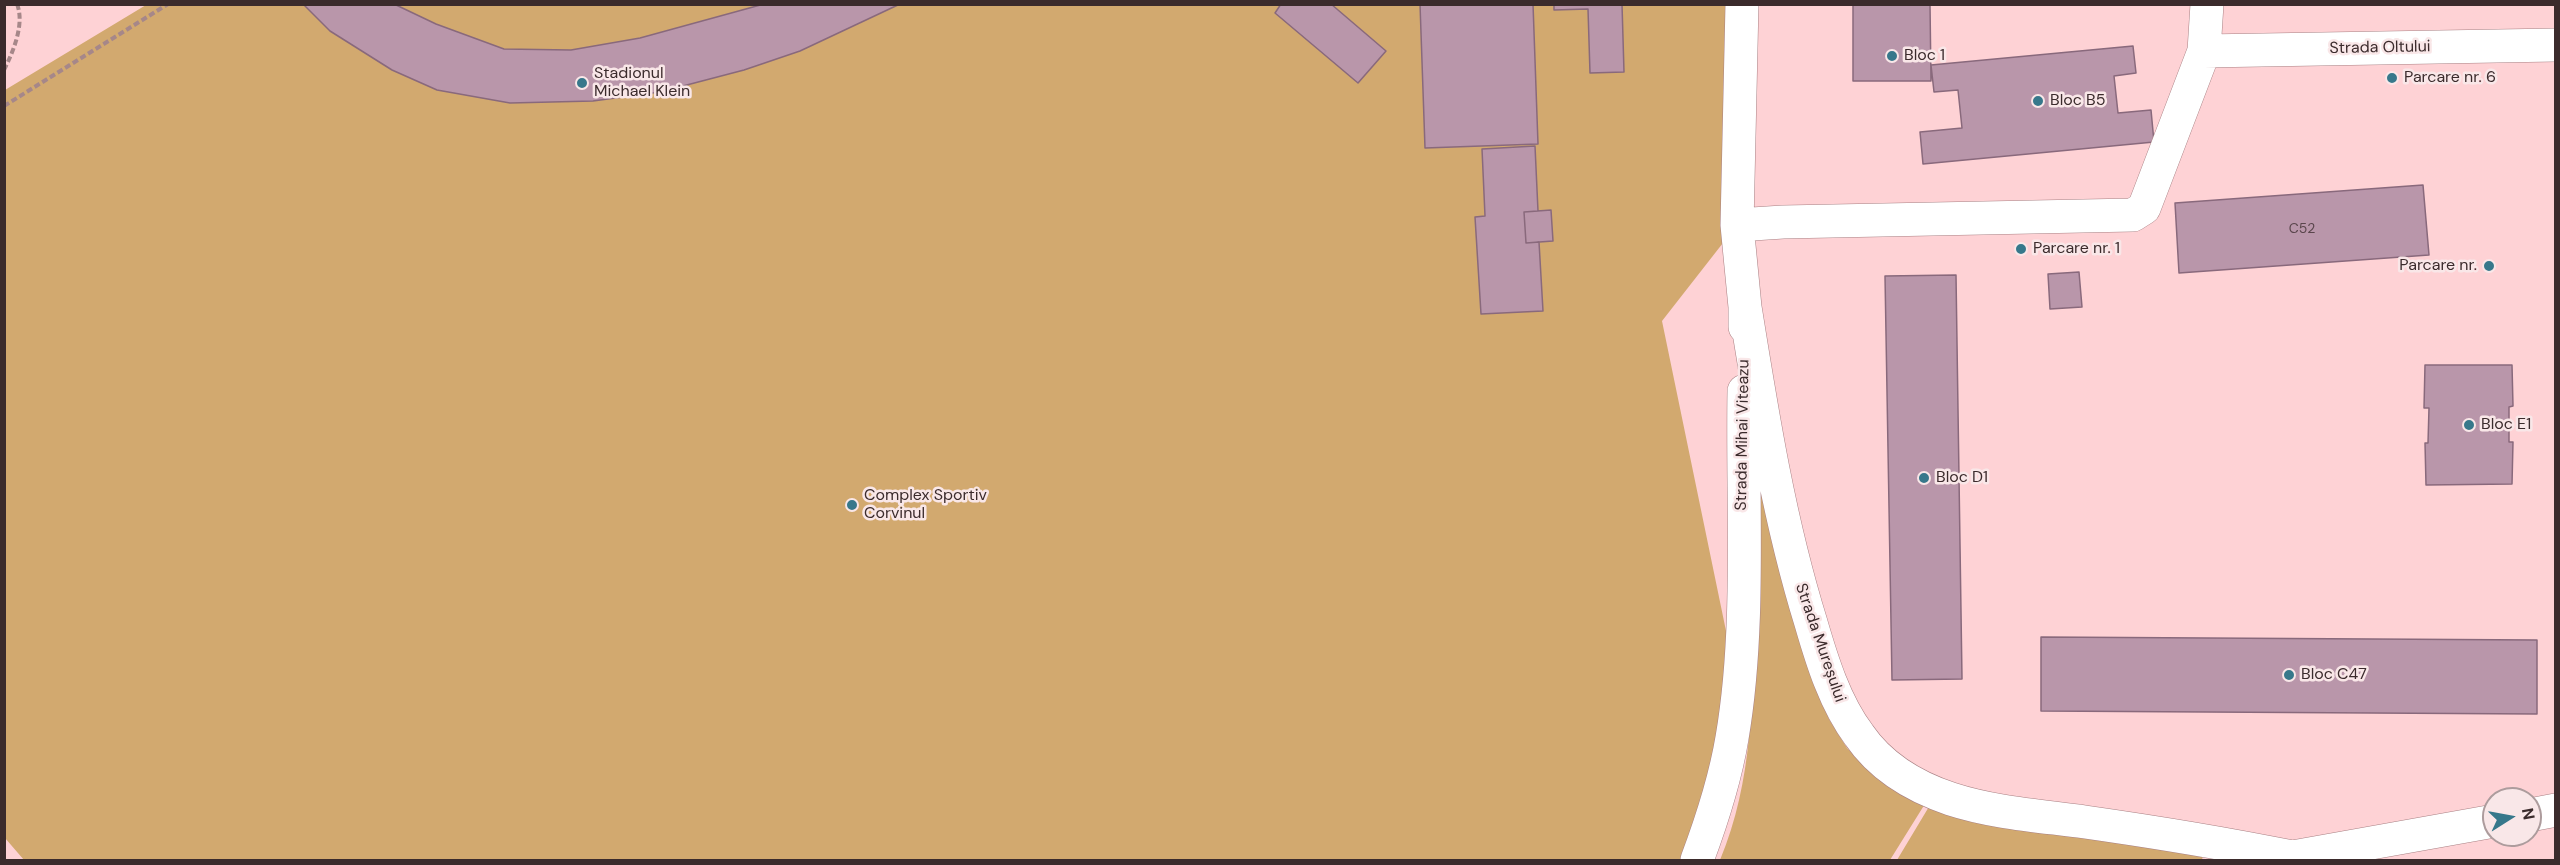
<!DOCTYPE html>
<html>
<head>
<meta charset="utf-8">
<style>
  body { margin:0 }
  #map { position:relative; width:2560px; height:865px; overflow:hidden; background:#fed2d5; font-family:"DM Sans",sans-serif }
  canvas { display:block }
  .frame { position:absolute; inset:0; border:6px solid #3b2b2c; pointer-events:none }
  .north { position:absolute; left:2482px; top:787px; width:60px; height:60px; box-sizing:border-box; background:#f9e7e8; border:2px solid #ad9c9d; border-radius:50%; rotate:79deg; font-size:16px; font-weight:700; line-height:24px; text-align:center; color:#3b2b2c }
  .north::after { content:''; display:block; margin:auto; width:21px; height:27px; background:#37788b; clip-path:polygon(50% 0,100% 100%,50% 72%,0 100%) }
</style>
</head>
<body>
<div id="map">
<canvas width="2560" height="865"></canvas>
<div class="frame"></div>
<div class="north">N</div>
</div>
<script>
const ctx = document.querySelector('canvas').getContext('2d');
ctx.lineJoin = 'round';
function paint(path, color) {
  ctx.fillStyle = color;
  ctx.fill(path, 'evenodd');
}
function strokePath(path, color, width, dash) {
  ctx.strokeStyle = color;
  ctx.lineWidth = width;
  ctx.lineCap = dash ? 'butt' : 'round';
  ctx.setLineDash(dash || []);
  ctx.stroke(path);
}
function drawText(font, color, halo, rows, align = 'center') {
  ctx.font = font + ' "DM Sans",sans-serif';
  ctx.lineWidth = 5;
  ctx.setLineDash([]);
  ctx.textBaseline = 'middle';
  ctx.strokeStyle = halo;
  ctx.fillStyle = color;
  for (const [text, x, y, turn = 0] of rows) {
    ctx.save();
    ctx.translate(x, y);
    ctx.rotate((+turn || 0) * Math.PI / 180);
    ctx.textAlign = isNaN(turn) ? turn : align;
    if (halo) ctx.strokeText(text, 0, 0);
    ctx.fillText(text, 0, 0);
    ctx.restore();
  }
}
const green = new Path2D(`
  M146,5H1742L1737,225L1662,321L1738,689L1697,860H24L5,838V90Z
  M1753,453L1814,681L1829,719L1847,748L1869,770L1928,799L1890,860H1720C1753,781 1753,698 1753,613C1753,560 1753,507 1753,453Z
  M1933,800L2203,855L2202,860H1897Z`);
const building = new Path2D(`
  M303,4H394L436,24L504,49L571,50L640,38L764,4H900L800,51L744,70L660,92L593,101L510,103L437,90L392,70L330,31Z
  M1331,4L1386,51L1358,83L1275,13L1281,4Z
  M1420,4H1533L1538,144L1425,148Z
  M1554,4H1622L1624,72L1590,73L1588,9L1554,10Z
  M1853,4H1930L1931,81H1853Z
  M2133,46L2136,73L2114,76L2118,113L2151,110L2154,142L1923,164L1920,132L1962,128L1958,90L1934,92L1931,65Z
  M1535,146L1538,211L1524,212L1526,243L1539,242L1543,311L1481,314L1475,217L1485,216L1482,149Z
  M2423,185L2429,255L2179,273L2175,203Z
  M1551,210L1553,241L1526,243L1524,212Z
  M2079,272L2082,307L2050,309L2048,274Z
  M1956,275L1962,679L1892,680L1885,276Z
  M2425,365H2512L2513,406L2509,407V442H2513L2512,484L2426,485L2425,443H2428L2429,408H2424Z
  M2041,637L2537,640V714L2041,711Z`);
const path = new Path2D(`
  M4,70C13,52 25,24 17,4
  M4,106L168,4`);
const minor = new Path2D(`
  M1742,4L1737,225L1745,307V327
  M2204,51L2556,45
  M1737,225L1783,222L2133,215L2144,208L2204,51L2207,4
  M1745,307C1762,413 1779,520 1811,623C1822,661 1835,703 1859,735C1881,767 1915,787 1951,799C1994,813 2041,816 2085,822C2155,832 2223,843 2292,857
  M2530,815L2556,810
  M1697,860C1712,820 1725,780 1732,738C1751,628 1742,503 1744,391
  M2276,860L2494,821`);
const markers = [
  [1892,56,6,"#37788b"],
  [2392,78,6,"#37788b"],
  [582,83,6,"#37788b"],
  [2038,101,6,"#37788b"],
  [2021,249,6,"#37788b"],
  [2489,266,6,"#37788b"],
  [2469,425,6,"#37788b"],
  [1924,478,6,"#37788b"],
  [852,505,6,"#37788b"],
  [2289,675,6,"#37788b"]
];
const numberNames = [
  ["C52",2302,229]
];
const streetNames = [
  ["Strada Oltului",2380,48,-1],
  ["Strada Mihai Viteazu",1743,435,-89],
  ["Strada Mureșului",1820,643,71]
];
const poiNames = [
  ["Bloc 1",1904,56],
  ["Stadionul",594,74],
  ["Michael Klein",594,92],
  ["Parcare nr. 6",2404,78],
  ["Bloc B5",2050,101],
  ["Parcare nr. 1",2033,249],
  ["Parcare nr.",2477,266,"right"],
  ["Bloc E1",2481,425],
  ["Bloc D1",1936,478],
  ["Complex Sportiv",864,496],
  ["Corvinul",864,514],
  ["Bloc C47",2301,675]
];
paint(green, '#d2a96f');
paint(building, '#b996aa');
strokePath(building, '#89697c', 1.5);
strokePath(minor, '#a98184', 34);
strokePath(path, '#a68789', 4, [6, 3]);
strokePath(minor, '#fff', 33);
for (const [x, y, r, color] of markers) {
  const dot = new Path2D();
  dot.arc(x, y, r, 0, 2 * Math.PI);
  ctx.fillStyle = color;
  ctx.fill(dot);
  strokePath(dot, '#f9e7e8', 2);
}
drawText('14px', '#5a464c', null, numberNames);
drawText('16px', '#3b2b2c', '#f9e7e8', streetNames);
drawText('16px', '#3b2b2c', '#f9e7e8', poiNames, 'left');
</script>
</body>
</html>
